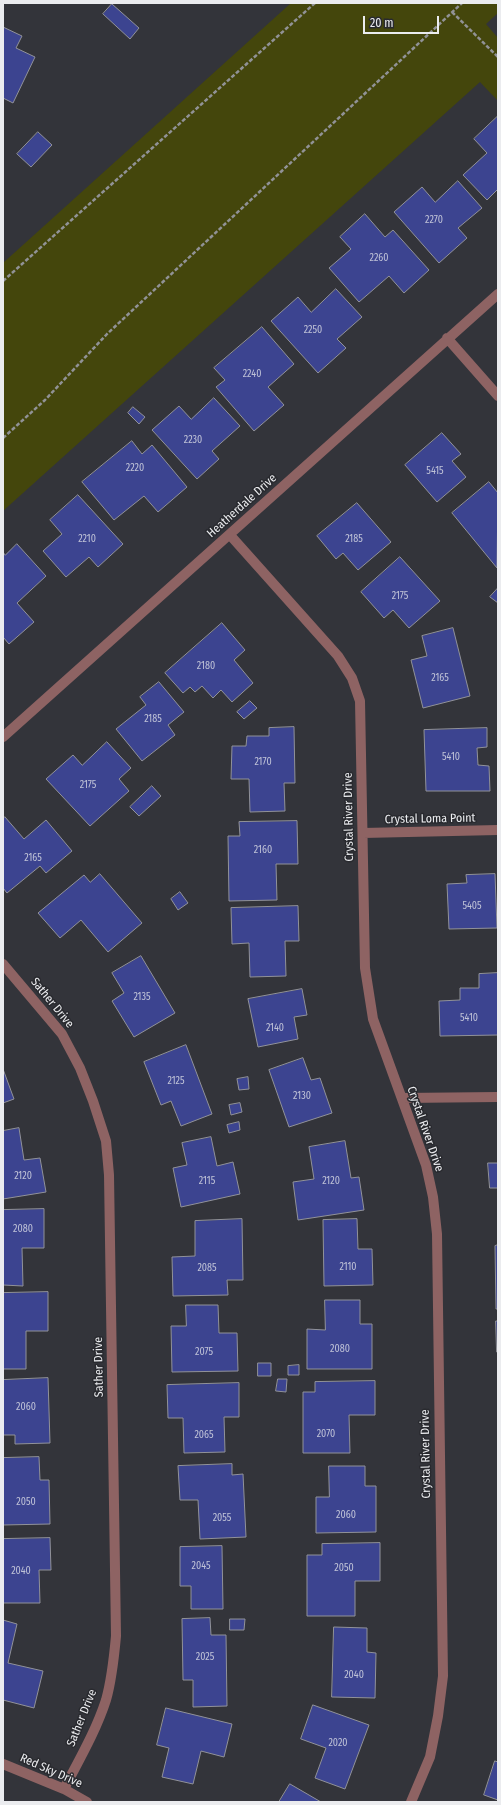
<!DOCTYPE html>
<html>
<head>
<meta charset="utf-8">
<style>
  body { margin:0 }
  #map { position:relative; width:501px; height:1805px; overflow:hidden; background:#33343a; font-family:"Fira Sans Condensed",sans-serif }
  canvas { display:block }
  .frame { position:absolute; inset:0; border:4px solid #ebecef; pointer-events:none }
  .scale { position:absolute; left:363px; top:16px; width:76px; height:18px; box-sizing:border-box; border:2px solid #ebecef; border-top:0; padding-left:5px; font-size:12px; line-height:14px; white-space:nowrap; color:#ebecef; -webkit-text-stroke:3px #292a2f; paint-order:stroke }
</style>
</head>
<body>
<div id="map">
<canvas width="501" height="1805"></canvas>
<div class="frame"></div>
<div class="scale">20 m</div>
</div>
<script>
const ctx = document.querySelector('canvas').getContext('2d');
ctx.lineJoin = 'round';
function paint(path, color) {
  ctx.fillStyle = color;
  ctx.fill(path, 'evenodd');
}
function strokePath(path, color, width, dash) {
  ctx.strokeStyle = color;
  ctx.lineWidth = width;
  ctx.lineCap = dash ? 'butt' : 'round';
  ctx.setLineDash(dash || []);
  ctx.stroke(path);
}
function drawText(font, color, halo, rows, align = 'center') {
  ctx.font = font + ' "Fira Sans Condensed",sans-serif';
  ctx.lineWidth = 3;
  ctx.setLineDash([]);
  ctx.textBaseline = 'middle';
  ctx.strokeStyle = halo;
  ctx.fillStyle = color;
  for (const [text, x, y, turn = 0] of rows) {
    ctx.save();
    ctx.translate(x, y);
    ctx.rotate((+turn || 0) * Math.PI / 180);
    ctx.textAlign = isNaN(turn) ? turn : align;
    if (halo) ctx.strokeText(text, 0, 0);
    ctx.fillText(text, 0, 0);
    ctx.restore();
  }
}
const green = new Path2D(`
  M291,3H498V13L486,24L498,38V101L480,82L3,511V263Z`);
const building = new Path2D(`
  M112,4L139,28L130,39L103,14Z
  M3,27L22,36L16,48L35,57L13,103L3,98Z
  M498,116V189L487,200L463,175L487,153L474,139Z
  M38,132L52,145L31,167L17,154Z
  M458,181L482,208L458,228L467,238L439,263L394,212L422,187L435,202Z
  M365,214L385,237L393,230L429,270L404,293L389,276L359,302L329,268L351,249L340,237Z
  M336,289L362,317L337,339L346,348L318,373L271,321L298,297L311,312Z
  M262,327L294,364L268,387L284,405L254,431L216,387L225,380L214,368Z
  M214,398L240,426L212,451L219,459L197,479L152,430L179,406L191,419Z
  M133,407L145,417L139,424L128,413Z
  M442,433L461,454L452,461L466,477L437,502L405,465Z
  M132,441L142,454L152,445L187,487L158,512L144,496L114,520L82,482Z
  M489,482L498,493L497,568L452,513Z
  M78,495L123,544L98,567L89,557L66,577L43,551L62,534L50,520Z
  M357,503L391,542L358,570L343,553L336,559L317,536Z
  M17,544L46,576L17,603L34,622L9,644L3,637V552L5,555Z
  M400,557L440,601L409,628L393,610L384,618L361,592Z
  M498,588V603L490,597Z
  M222,623L245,650L234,660L253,683L232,702L221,690L213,698L202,686L195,692L190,687L183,693L165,673Z
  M453,628L470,696L423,708L411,660L427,656L422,636Z
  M159,682L184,712L168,725L175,735L142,761L116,729L146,705L140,697Z
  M250,701L257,708L244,719L237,712Z
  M294,727L295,783H284L285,811L250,812L249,779H231L232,746H246L247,736H269V728Z
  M487,728V747L477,748L478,765L489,766L490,791H426L424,730Z
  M107,742L131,768L119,779L129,791L90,826L46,779L73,755L82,765Z
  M152,786L161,796L139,816L130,807Z
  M5,817L24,839L46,820L72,851L46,873L40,866L7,893L3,888V819Z
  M297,821L298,864H276L277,900L229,901L228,836H240L239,822Z
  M100,874L142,923L108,952L81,920L60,938L38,913L84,875L90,882Z
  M495,874L497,928L449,929L447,884L467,883L466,875Z
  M180,892L188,903L178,910L171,899Z
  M298,906L299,941H285L286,976L250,977L249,943L232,944L231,908Z
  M141,956L175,1013L134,1037L112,1001L124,993L112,973Z
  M498,973V1035L440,1036L439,1001L460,1000V988H479V974Z
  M302,989L307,1015L294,1017L298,1039L258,1047L248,999Z
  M186,1045L212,1114L181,1126L171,1101L161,1105L144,1062Z
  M303,1058L311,1080L320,1078L332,1113L289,1127L269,1070Z
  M3,1069L14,1099L3,1103Z
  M248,1077L249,1089L239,1090L237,1079Z
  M240,1103L242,1112L231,1115L229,1105Z
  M239,1122L240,1130L229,1133L227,1125Z
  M19,1128L24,1160L40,1158L46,1192L3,1199V1131Z
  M211,1137L217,1166L233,1162L240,1194L181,1207L173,1168L187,1165L182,1143Z
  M345,1141L351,1178L359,1177L364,1210L298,1220L293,1182L314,1179L309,1147Z
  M488,1163H498V1188H490Z
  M44,1209V1248H22L23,1286L3,1285V1210Z
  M242,1219L243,1280H227L228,1295L173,1296L172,1257L195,1256V1221Z
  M357,1219L358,1249H372L373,1285L324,1286L323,1220Z
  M498,1245V1309H496L495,1246Z
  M48,1292V1331H26V1369H3V1293Z
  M325,1300H360V1324H372V1369H307V1329L325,1330Z
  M186,1305H218L219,1333H237L238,1371L172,1372L171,1326H186Z
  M496,1321H498V1352H497Z
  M258,1363H271V1376H258Z
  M299,1365V1375H288V1366Z
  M48,1378L50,1443L15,1444V1435H3V1380Z
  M278,1379H287L286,1392L276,1391Z
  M375,1381V1415H349L350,1453H303V1392H315V1382Z
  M239,1383V1417H224L225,1452L184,1453L183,1418H168L167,1385Z
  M39,1457L40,1480H49L50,1524L3,1525V1458Z
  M232,1464V1475L243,1474L246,1537L200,1539L198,1500H180L178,1466Z
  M329,1466H365V1486H376V1532L316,1533V1497H329Z
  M50,1538L51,1570H39L40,1603H3V1539Z
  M380,1543V1581H355V1616H307V1555H322V1544Z
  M222,1546L223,1609H191V1586H180V1547Z
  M210,1618L211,1635H226L227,1706L193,1707V1680H183L182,1619Z
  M230,1619H245L244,1630H230Z
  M3,1620L17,1624L8,1663L43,1671L34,1708L3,1700Z
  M334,1627L367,1628V1652L376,1653L375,1698L332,1697Z
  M313,1705L369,1725L345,1789L315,1778L326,1748L301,1739Z
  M166,1708L232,1724L224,1757L201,1751L193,1784L162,1777L169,1748L157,1745Z
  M495,1761L498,1762V1800L484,1795Z
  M290,1784L321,1802H279Z`);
const path = new Path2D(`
  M452,12L498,57
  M3,281L315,3
  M3,438L45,400L107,334L462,3`);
const minor = new Path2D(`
  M447,338L498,396
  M230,535L338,656L352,678L360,701L365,968L373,1019L426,1165L433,1197L437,1234L443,1676L438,1716L430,1757L411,1802
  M3,737L498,294
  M363,833L498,830
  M3,964L62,1034L80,1068L93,1101L106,1141L109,1175L116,1636C114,1658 112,1679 106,1700C96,1731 79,1760 64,1789
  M402,1098L498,1097
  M3,1764L64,1789L87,1802`);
const numberNames = [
  ["2270",434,220],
  ["2260",379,258],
  ["2250",313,330],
  ["2240",252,374],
  ["2230",193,440],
  ["2220",135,468],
  ["5415",435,471],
  ["2210",87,539],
  ["2185",354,539],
  ["2175",400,596],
  ["2180",206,666],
  ["2165",440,678],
  ["2185",153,719],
  ["5410",451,757],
  ["2170",263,762],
  ["2175",88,785],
  ["2160",263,850],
  ["2165",33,858],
  ["5405",472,906],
  ["2135",142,997],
  ["5410",469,1018],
  ["2140",275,1028],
  ["2125",176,1081],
  ["2130",302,1096],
  ["2120",23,1176],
  ["2115",207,1181],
  ["2120",331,1181],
  ["2080",23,1229],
  ["2110",348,1267],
  ["2085",207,1268],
  ["2080",340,1349],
  ["2075",204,1352],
  ["2060",26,1407],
  ["2070",326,1434],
  ["2065",204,1435],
  ["2050",26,1502],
  ["2060",346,1515],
  ["2055",222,1518],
  ["2045",201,1566],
  ["2050",344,1568],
  ["2040",21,1571],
  ["2025",205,1657],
  ["2040",354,1675],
  ["2020",338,1743]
];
const streetNames = [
  ["Heatherdale Drive",242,506,-42],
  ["Crystal River Drive",349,817,-91],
  ["Crystal Loma Point",430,819,-1],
  ["Sather Drive",52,1003,51],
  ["Crystal River Drive",425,1129,71],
  ["Sather Drive",99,1367,-91],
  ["Crystal River Drive",426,1454,-91],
  ["Sather Drive",82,1718,-68],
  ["Red Sky Drive",51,1771,24]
];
paint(green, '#44460c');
paint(building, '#3c4490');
strokePath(building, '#919299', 1);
strokePath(path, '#919296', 2.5, [4, 2]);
strokePath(minor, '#8e6363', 10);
drawText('10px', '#bfc2d7', null, numberNames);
drawText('12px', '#ebecef', '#292a2f', streetNames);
</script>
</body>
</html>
